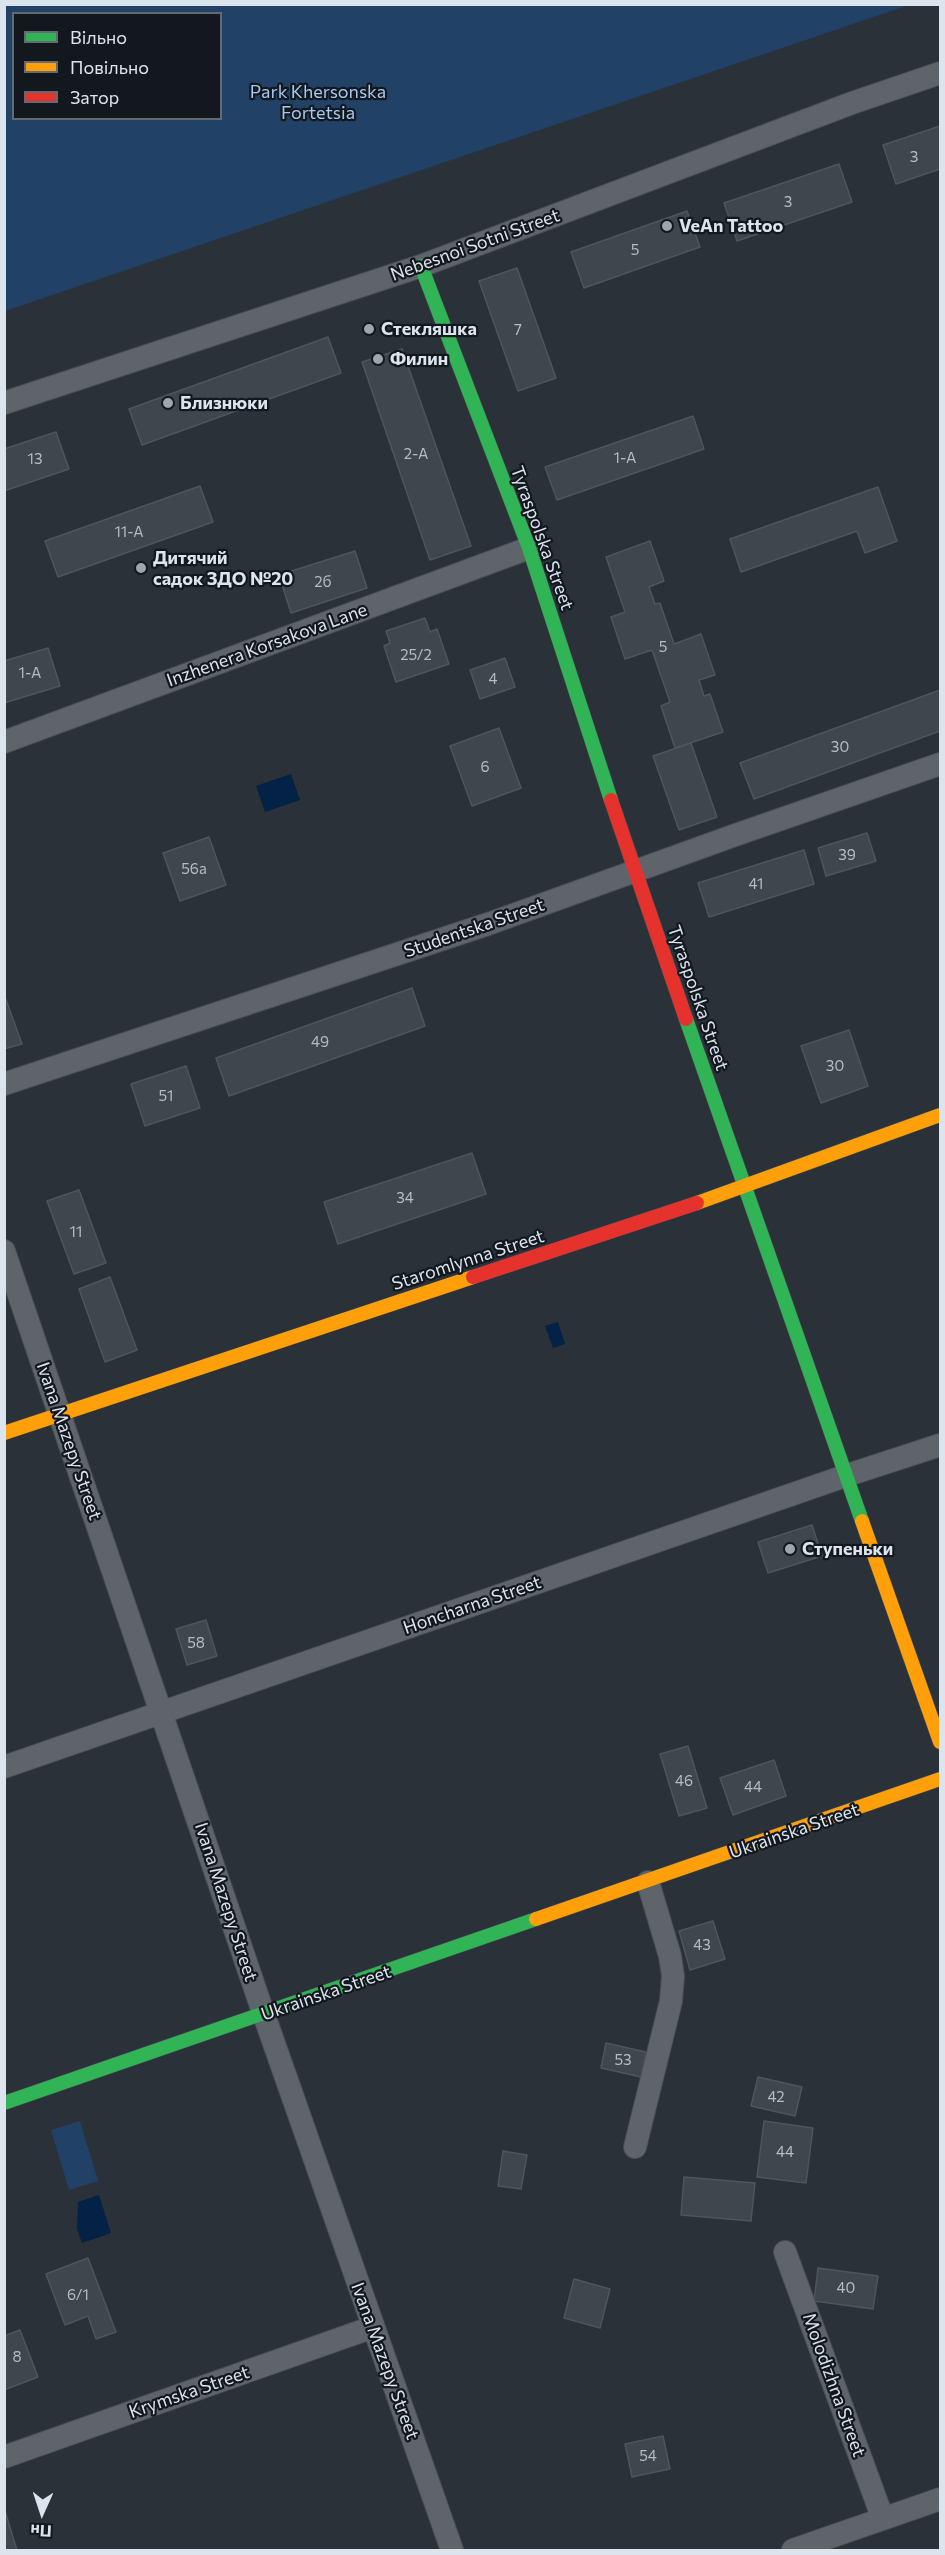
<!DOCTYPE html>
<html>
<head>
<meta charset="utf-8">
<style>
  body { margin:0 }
  #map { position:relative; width:945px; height:2555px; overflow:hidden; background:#2a3139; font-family:Commissioner,sans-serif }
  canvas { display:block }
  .frame { position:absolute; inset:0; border:6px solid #dce4ee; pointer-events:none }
  .legend { position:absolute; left:12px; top:12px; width:210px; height:108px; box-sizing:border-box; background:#13181f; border:2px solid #636a72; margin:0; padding:8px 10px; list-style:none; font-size:18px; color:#dce4ee }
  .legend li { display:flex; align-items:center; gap:12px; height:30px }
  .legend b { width:30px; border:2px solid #636a72 }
  .north { position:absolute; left:12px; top:2483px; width:60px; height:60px; -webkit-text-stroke:4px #13181f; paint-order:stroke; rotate:183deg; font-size:16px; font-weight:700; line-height:24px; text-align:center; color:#dce4ee }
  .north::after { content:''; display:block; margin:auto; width:21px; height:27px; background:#dce4ee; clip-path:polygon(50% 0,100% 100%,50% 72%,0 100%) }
</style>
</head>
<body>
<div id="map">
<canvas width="945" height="2555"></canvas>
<div class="frame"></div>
<ul class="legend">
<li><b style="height:8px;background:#30b455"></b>Вільно</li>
<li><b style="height:8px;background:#ff9f0a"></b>Повільно</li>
<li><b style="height:8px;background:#e5322d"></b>Затор</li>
</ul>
<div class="north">Пн</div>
</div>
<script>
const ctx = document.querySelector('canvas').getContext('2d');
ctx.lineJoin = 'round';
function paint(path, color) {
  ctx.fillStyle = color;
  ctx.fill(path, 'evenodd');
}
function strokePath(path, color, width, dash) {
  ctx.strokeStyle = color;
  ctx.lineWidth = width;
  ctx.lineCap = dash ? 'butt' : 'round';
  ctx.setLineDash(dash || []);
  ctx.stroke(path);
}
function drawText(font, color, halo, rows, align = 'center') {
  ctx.font = font + ' Commissioner,sans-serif';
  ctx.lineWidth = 4.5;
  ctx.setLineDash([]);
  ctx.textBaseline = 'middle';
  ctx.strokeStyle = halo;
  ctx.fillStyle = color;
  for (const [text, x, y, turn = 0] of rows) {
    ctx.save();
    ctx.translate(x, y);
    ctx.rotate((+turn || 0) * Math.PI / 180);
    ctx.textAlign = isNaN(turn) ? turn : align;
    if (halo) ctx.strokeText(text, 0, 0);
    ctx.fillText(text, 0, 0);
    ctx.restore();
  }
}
const green = new Path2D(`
  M5,4H909V5L5,311ZM14,14H220V118H14Z
  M80,2121L98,2181L69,2190L51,2130Z`);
const water = new Path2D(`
  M291,774L300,800L265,812L256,786Z
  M558,1322L565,1344L553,1348L545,1326Z
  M99,2195L111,2233L82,2243L77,2229L78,2202Z`);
const building = new Path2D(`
  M940,126V169L896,184L883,145Z
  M839,164L852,202L737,241L724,203Z
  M687,211L700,247L584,288L571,252Z
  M517,268L556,378L518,391L479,281Z
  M328,337L341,373L142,445L129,409Z
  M402,349L471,546L430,560L362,362Z
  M693,416L704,449L557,500L545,467Z
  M56,432L69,469L4,491V449Z
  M200,486L213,522L58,577L45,541Z
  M878,487L897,541L865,553L857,531L741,572L730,539Z
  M650,541L664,581L649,587L655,604L660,603L674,644L701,634L715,675L699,680L704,696L710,694L723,732L675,748L661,706L670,702L652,650L625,659L611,617L625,612L606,557Z
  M355,551L367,588L291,613L279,575Z
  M425,618L430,632L437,629L449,664L396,682L384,646L390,643L386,631Z
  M48,648L60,686L4,703V661Z
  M505,658L515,687L480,699L470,670Z
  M940,690V731L754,799L740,763Z
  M499,728L521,788L472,806L450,746Z
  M691,743L717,817L679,830L653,756Z
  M867,833L876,861L826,876L818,848Z
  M209,837L226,885L180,901L163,853Z
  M804,850L814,884L709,917L698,883Z
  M412,988L425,1026L229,1096L216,1058Z
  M4,994L22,1044L4,1049Z
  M849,1030L868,1086L821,1103L801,1046Z
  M186,1066L200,1108L145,1126L131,1084Z
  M472,1153L486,1194L338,1244L324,1202Z
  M79,1190L106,1263L74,1274L47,1201Z
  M110,1277L137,1350L105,1362L79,1289Z
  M812,1525L822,1556L768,1573L758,1542Z
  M206,1620L217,1656L187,1665L176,1629Z
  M688,1746L707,1808L679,1816L660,1754Z
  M774,1760L786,1796L733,1815L720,1778Z
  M713,1921L725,1959L690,1970L679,1931Z
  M606,2043L646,2052L641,2077L601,2068Z
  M758,2077L802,2087L795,2116L751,2106Z
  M764,2121L813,2128L806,2183L757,2177Z
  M503,2151L527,2155L521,2189L498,2186Z
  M684,2177L755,2183L751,2221L681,2215Z
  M88,2258L116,2332L96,2339L88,2316L65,2325L46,2274Z
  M818,2268L878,2276L873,2309L814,2301Z
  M574,2279L610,2289L600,2328L564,2318Z
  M20,2330L38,2377L4,2390V2336Z
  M663,2436L670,2469L632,2477L625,2444Z
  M5,2511L17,2550H4Z`);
const street = new Path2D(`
  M4,403L421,266L852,103L940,73
  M4,742L529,548
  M4,1084L488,924L741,833L940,764
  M4,1251L264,2015L452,2550
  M4,1767L848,1475L940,1445
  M635,2147L671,2001L673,1976L670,1956L648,1882
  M785,2252L883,2519
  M4,2457L373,2327
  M793,2550L940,2499`);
const fast = new Path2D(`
  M421,266L529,548L611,800
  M686,1019L862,1521
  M4,2103L536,1919`);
const slow = new Path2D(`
  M697,1203L940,1115
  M4,1433L473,1277
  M862,1521L940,1742
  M536,1919L940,1779`);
const jam = new Path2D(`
  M611,800L686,1019
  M473,1277L697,1203`);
const markers = [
  [667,226,6,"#9ea5af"],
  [369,329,6,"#9ea5af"],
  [378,359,6,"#9ea5af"],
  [168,403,6,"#9ea5af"],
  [141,568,6,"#9ea5af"],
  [790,1549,6,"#9ea5af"]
];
const numberNames = [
  ["3",914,157],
  ["3",788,202],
  ["5",635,250],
  ["7",518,330],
  ["2-А",416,454],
  ["1-А",625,458],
  ["13",35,459],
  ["11-А",129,532],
  ["2б",323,582],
  ["5",663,647],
  ["25/2",416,655],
  ["1-А",30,673],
  ["4",493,679],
  ["30",840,747],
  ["6",485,767],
  ["39",847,855],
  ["56а",194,869],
  ["41",756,884],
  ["49",320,1042],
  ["30",835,1066],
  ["51",166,1096],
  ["34",405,1198],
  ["11",76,1232],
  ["58",196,1643],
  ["46",684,1781],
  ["44",753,1787],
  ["43",702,1945],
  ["53",623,2060],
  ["42",776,2097],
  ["44",785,2152],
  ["40",846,2288],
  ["6/1",78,2295],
  ["8",17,2357],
  ["54",648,2456]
];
const parkNames = [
  ["Park Khersonska",318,92],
  ["Fortetsia",318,113]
];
const poiNames = [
  ["VeAn Tattoo",679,226],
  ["Стекляшка",381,329],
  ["Филин",390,359],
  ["Близнюки",180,403],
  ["Дитячий",153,558],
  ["садок ЗДО №20",153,579],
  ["Ступеньки",802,1549]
];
const streetNames = [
  ["Nebesnoi Sotni Street",475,245,-20],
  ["Tyraspolska Street",542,538,70],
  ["Inzhenera Korsakova Lane",267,645,-20],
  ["Studentska Street",474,928,-19],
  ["Tyraspolska Street",698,998,71],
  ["Staromlynna Street",468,1260,-18],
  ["Ivana Mazepy Street",69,1441,71],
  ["Honcharna Street",472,1605,-19],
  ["Ukrainska Street",794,1831,-19],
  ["Ivana Mazepy Street",226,1902,72],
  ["Ukrainska Street",326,1993,-19],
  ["Ivana Mazepy Street",385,2361,70],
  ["Molodizhna Street",834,2385,70],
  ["Krymska Street",189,2392,-19]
];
paint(green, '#224166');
paint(water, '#042146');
paint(building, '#40464d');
strokePath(building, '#4e555c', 1.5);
strokePath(street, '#484e55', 24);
strokePath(fast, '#484e55', 15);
strokePath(slow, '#484e55', 15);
strokePath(jam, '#484e55', 15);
strokePath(street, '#5f646a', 22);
strokePath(fast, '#30b455', 14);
strokePath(slow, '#ff9f0a', 14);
strokePath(jam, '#e5322d', 14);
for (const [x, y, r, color] of markers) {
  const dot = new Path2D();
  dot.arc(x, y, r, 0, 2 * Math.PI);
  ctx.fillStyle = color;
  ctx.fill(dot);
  strokePath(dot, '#13181f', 2);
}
drawText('15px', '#b5bcc6', null, numberNames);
drawText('18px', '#a6c7f1', '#13181f', parkNames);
drawText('bold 18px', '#dce4ee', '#13181f', poiNames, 'left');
drawText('18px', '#dce4ee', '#13181f', streetNames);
</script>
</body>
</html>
